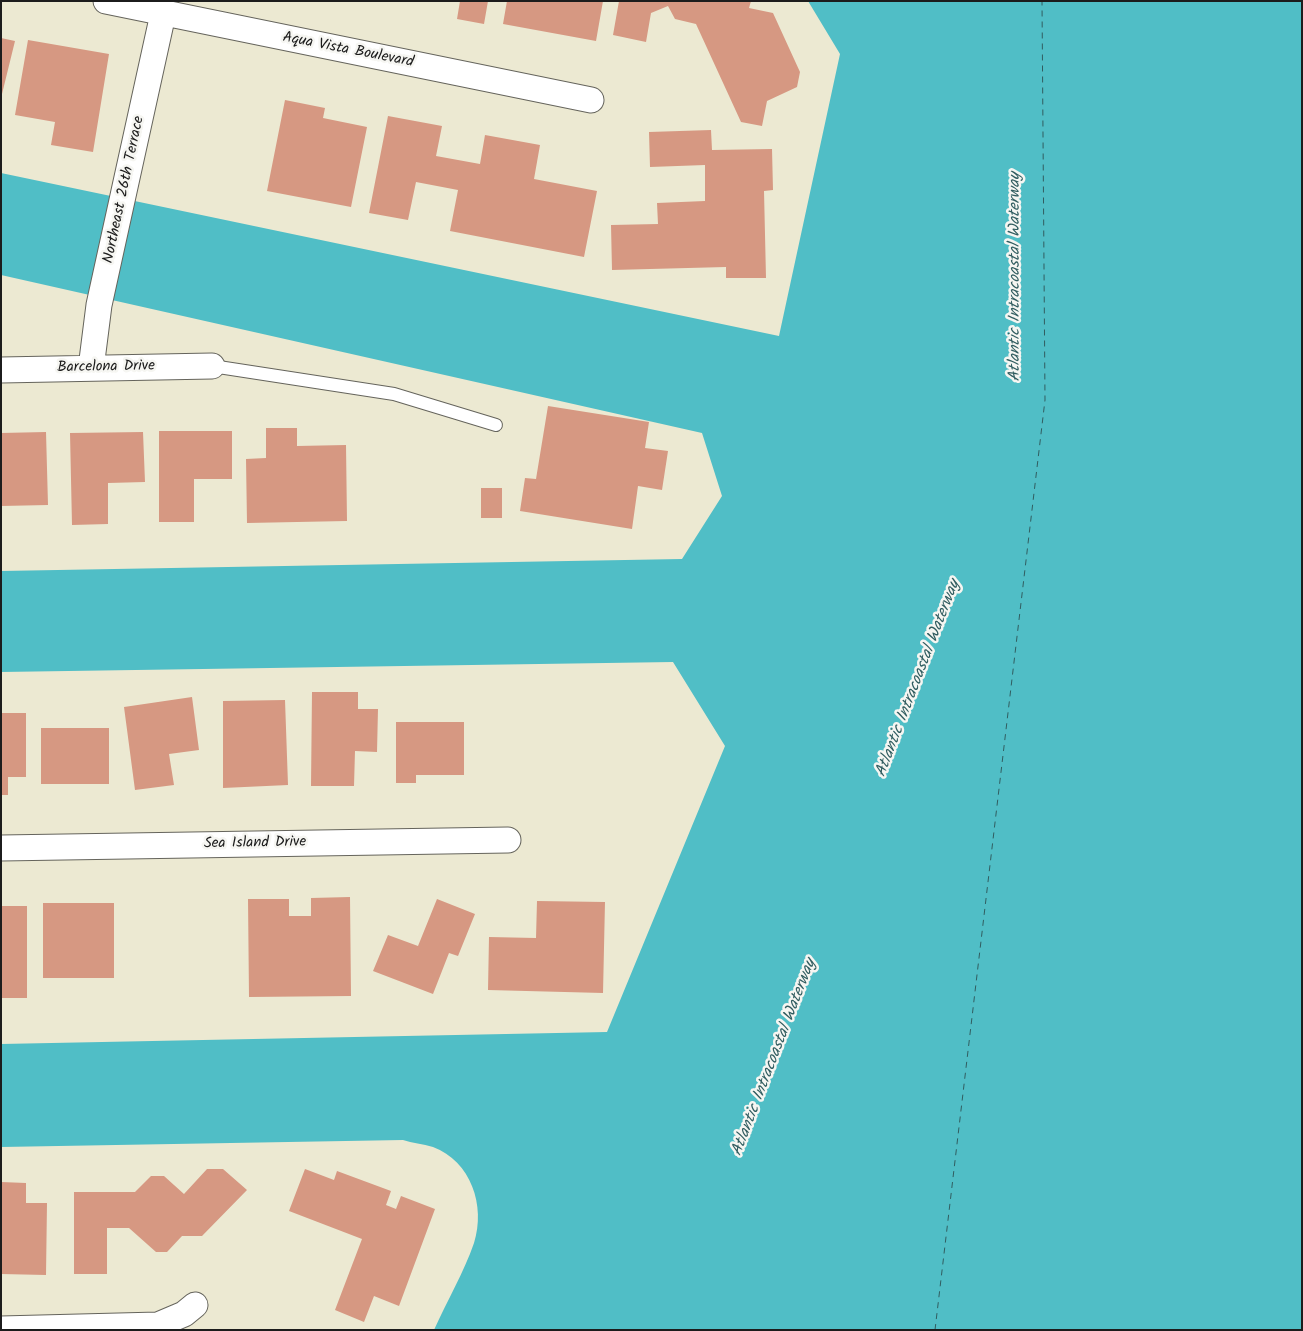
<!DOCTYPE html>
<html>
<head>
<meta charset="utf-8">
<style>
  body { margin:0 }
  #map { position:relative; width:1303px; height:1331px; overflow:hidden; background:#ece9d2; font-family:Kalam,sans-serif }
  canvas { display:block }
  .frame { position:absolute; inset:0; border:2px solid #1c1c1c; pointer-events:none }
</style>
</head>
<body>
<div id="map">
<canvas width="1303" height="1331"></canvas>
<div class="frame"></div>
</div>
<script>
const ctx = document.querySelector('canvas').getContext('2d');
ctx.lineJoin = 'round';
function paint(path, color) {
  ctx.fillStyle = color;
  ctx.fill(path, 'evenodd');
}
function strokePath(path, color, width, dash) {
  ctx.strokeStyle = color;
  ctx.lineWidth = width;
  ctx.lineCap = dash ? 'butt' : 'round';
  ctx.setLineDash(dash || []);
  ctx.stroke(path);
}
function drawText(font, color, halo, rows, align = 'center') {
  ctx.font = font + ' Kalam,sans-serif';
  ctx.lineWidth = 5;
  ctx.setLineDash([]);
  ctx.textBaseline = 'middle';
  ctx.strokeStyle = halo;
  ctx.fillStyle = color;
  for (const [text, x, y, turn = 0] of rows) {
    ctx.save();
    ctx.translate(x, y);
    ctx.rotate((+turn || 0) * Math.PI / 180);
    ctx.textAlign = isNaN(turn) ? turn : align;
    if (halo) ctx.strokeText(text, 0, 0);
    ctx.fillText(text, 0, 0);
    ctx.restore();
  }
}
const water = new Path2D(`
  M808,1H1302V1330H434C447,1301 464,1272 474,1243C486,1206 471,1161 433,1147C423,1144 412,1143 403,1140L1,1147V1044L607,1032L725,746L673,662L1,672V571L682,559L722,496L702,433L1,275V173L779,336L840,54Z`);
const ferry = new Path2D(`
  M935,1330L1045,400L1042,1`);
const building = new Path2D(`
  M460,1H488L484,24L457,19Z
  M507,1H603L596,41L503,24Z
  M619,1H751L749,8L773,13L800,72L797,87L767,101L762,126L741,122L696,24L675,19L668,6L651,13L646,42L613,35Z
  M1,38L15,41L2,94L1,93Z
  M28,40L109,54L93,152L51,145L55,122L15,115Z
  M285,100L325,108L323,118L367,127L351,207L267,191Z
  M388,116L442,126L436,156L480,164L485,135L540,145L534,179L597,191L584,257L450,231L458,190L416,182L408,220L369,213Z
  M711,130L712,150L772,149L773,190L764,191L766,278H726V267L612,270L611,225L658,224L657,203L705,201V165L650,167L649,132Z
  M548,406L649,422L645,448L668,451L662,490L638,486L632,529L520,511L525,478L536,479Z
  M266,428H297V446L346,445L347,521L247,523L246,459L266,458Z
  M159,431H232V479H194V522H159Z
  M46,432L48,505L1,506V433Z
  M143,432L145,482L108,483V524L72,525L70,433Z
  M481,488H502V518H481Z
  M312,692H358V709H378L377,752L355,751L354,786H311Z
  M192,697L199,750L169,754L174,785L135,790L124,707Z
  M285,700L288,785L223,788V701Z
  M1,713H26V777H8V795H1Z
  M396,722H464V775H416V783H396Z
  M41,728H109V784H41Z
  M350,897L351,996L249,997L248,899H289V916H311V898Z
  M437,899L475,914L458,956L449,953L433,994L373,971L388,935L418,946Z
  M537,901L605,902L603,993L488,990L489,937L536,938Z
  M43,903H114V978H43Z
  M1,906H27V998H1Z
  M207,1169H223L247,1190L202,1236H182L167,1252H156L129,1228H107V1274H74V1192H135L151,1176H164L184,1194Z
  M305,1169L334,1180L337,1171L391,1191L386,1205L396,1209L401,1196L435,1209L399,1306L374,1296L364,1322L335,1310L362,1239L289,1211Z
  M1,1182L26,1183V1203H47L46,1275L1,1274Z`);
const lane = new Path2D(`
  M212,366L394,394L496,425`);
const street = new Path2D(`
  M106,1L591,100
  M91,368L99,305L163,14
  M1,370L212,366
  M1,848L508,840
  M1,1329L158,1325L184,1314L195,1305`);
const streetNames = [
  ["Aqua Vista Boulevard",348,51,11],
  ["Northeast 26th Terrace",125,190,-78],
  ["Barcelona Drive",106,368,-1],
  ["Sea Island Drive",255,844,-1]
];
const waterNames = [
  ["Atlantic Intracoastal Waterway",1016,277,-90],
  ["Atlantic Intracoastal Waterway",919,679,-69],
  ["Atlantic Intracoastal Waterway",775,1058,-69]
];
paint(water, '#50bec6');
strokePath(ferry, '#315d60', 1, [6, 5]);
paint(building, '#d69882');
strokePath(lane, '#65645c', 14);
strokePath(street, '#65645c', 27);
strokePath(lane, '#fff', 12);
strokePath(street, '#fff', 25);
drawText('15px', '#1c1c1c', '#f6f6f2', streetNames);
drawText('italic 16px', '#315d60', '#f6f6f2', waterNames);
</script>
</body>
</html>
